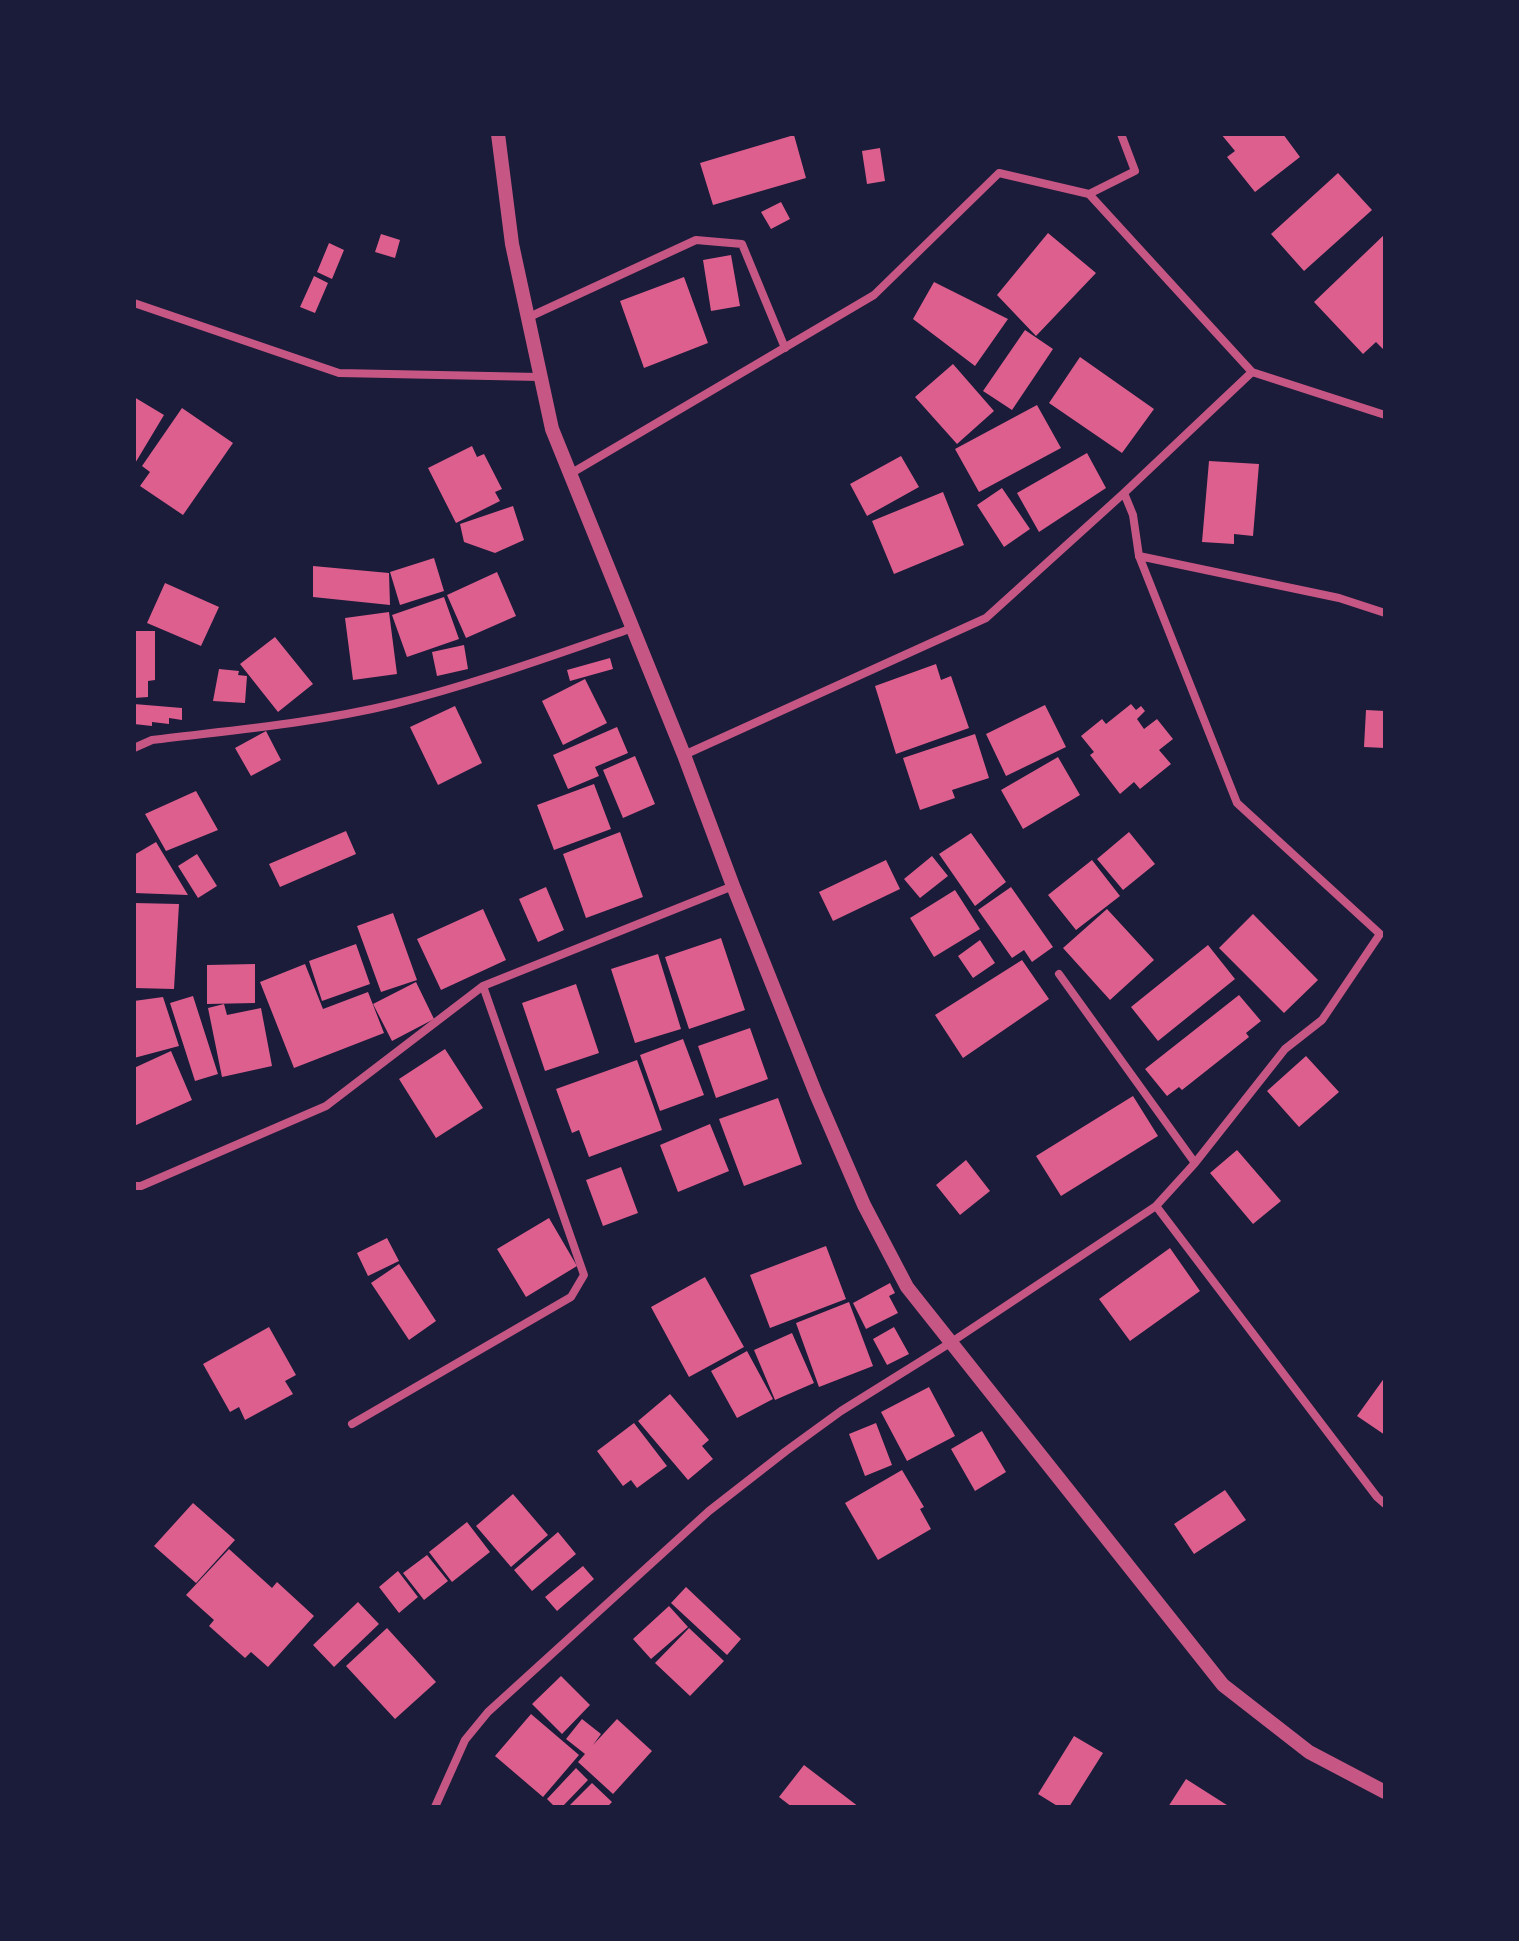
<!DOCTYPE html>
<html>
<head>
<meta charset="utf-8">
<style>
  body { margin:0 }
  #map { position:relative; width:1519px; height:1941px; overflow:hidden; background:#1b1b3a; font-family:"Roboto Serif",serif }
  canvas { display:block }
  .frame { position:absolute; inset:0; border:136px solid #1b1b3a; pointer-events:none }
</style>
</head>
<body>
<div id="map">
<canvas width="1519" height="1941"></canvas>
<div class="frame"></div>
</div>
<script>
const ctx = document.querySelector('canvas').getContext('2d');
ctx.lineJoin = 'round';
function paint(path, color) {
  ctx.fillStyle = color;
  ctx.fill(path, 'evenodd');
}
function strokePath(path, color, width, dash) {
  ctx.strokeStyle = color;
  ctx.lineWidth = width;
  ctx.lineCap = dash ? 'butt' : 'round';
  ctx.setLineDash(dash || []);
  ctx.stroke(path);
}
const building = new Path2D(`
  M1221,134H1283L1300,157L1255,192L1227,157L1235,151Z
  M794,135L806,178L713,205L700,163Z
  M880,148L885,181L867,184L862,151Z
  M1338,173L1372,210L1304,271L1271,234Z
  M781,202L790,219L771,229L761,212Z
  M1048,233L1096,273L1036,336L997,295Z
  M381,234L400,240L395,258L375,252Z
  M1385,234V351L1376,342L1363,354L1314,302Z
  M329,243L344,250L332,279L317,272Z
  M731,255L740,306L711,311L703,260Z
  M314,276L328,283L315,313L300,307Z
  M684,277L708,343L644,368L620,301Z
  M934,282L1008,319L975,366L913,319Z
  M1025,330L1053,349L1012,410L983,391Z
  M1080,357L1154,409L1122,453L1049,403Z
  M953,364L994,411L957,444L915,397Z
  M134,397L164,415L134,465Z
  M1037,405L1061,448L979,492L955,449Z
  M182,408L233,443L183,515L140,486L150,472L142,466Z
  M472,446L477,457L484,454L502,489L495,492L500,501L456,523L428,468Z
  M1087,453L1106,488L1039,532L1017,493Z
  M901,456L919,487L867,516L850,484Z
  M1209,461L1259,464L1253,536L1234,534V544L1202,542Z
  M1002,488L1030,529L1004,547L977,505Z
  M943,492L964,545L894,574L872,521Z
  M513,506L524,540L495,553L464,542L460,524Z
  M434,558L444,591L400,605L390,572Z
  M313,566L389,573L390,605L313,597Z
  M497,572L516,616L466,638L447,595Z
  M165,583L219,607L201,646L147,623Z
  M444,597L459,639L407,657L392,615Z
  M389,612L397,674L353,680L345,618Z
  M134,631H155V680L148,681V697L134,698Z
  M275,637L313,684L278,712L240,664Z
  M464,645L468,669L437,676L432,652Z
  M610,658L613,669L570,681L567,670Z
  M936,664L941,680L951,676L969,728L896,754L875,686Z
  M219,669L239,671L238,675L247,676L245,703L213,701Z
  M585,679L607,723L563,745L542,701Z
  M134,704L182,708V720L169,718V724L152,722V726L134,724Z
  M1131,704L1136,710L1141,706L1145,711L1137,719L1144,729L1157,719L1173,739L1159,750L1171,764L1140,789L1134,782L1120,794L1090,755L1094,752L1081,736L1102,719L1106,724Z
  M1045,705L1066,747L1006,776L986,734Z
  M455,706L482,763L438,785L410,727Z
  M1366,710L1385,711V748L1364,747Z
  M617,727L628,753L595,767L599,776L568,789L553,755Z
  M266,731L281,760L251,776L235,748Z
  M975,734L989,778L952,790L955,798L920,810L903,758Z
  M635,756L655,804L623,818L603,770Z
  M1058,757L1080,795L1023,829L1001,790Z
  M594,784L611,829L554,850L537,805Z
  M196,791L218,830L166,851L145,814Z
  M346,831L356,854L280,887L269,864Z
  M620,832L643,897L586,918L563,854Z
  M1129,832L1155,864L1123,890L1097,859Z
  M971,833L1006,882L975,906L939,854Z
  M156,842L188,895L134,893V855Z
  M197,854L217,886L198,898L178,866Z
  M932,856L948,876L920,898L904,879Z
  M886,860L900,889L833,921L819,892Z
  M1092,860L1120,896L1076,930L1048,895Z
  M546,887L564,930L538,942L519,899Z
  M1011,887L1053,947L1032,962L1024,950L1012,958L978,910Z
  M955,890L980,929L934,957L910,918Z
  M134,903L179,904L174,989L134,988Z
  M483,909L506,960L441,990L417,939Z
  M1107,909L1154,960L1110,1000L1063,948Z
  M393,913L417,980L381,992L357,926Z
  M1253,914L1318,980L1284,1013L1219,948Z
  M721,938L745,1010L689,1029L665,957Z
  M980,940L995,963L973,978L958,956Z
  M356,944L370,984L322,1001L309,961Z
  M1208,945L1235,979L1158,1041L1131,1007Z
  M658,954L681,1029L635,1043L611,969Z
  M1022,960L1049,999L963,1058L935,1015Z
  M255,964V1003L207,1004V965Z
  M305,964L323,1009L368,992L384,1033L294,1068L260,982Z
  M416,982L434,1019L392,1041L373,1004Z
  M576,984L599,1053L545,1071L522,1003Z
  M1239,995L1261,1021L1246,1033L1249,1037L1182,1090L1179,1087L1167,1096L1145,1069Z
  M193,996L218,1074L195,1081L170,1003Z
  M163,997L179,1046L134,1058V1001Z
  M224,1004L227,1015L261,1008L272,1066L222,1077L208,1008Z
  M750,1028L768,1079L716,1098L698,1046Z
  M683,1039L704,1095L660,1111L640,1055Z
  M445,1049L483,1108L436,1138L399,1079Z
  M171,1051L192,1100L134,1126V1068Z
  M1306,1056L1339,1092L1299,1127L1267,1091Z
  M637,1060L662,1130L589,1157L579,1130L572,1133L556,1089Z
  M1133,1096L1158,1136L1061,1196L1036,1156Z
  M778,1098L802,1164L744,1186L719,1119Z
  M710,1124L729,1171L678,1192L660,1145Z
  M1237,1150L1281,1201L1253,1224L1210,1173Z
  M966,1160L990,1191L960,1215L936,1185Z
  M621,1167L638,1213L603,1226L586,1180Z
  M549,1218L577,1266L526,1297L497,1249Z
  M387,1238L399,1261L368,1276L357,1253Z
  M826,1246L846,1299L770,1328L750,1275Z
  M1170,1248L1200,1291L1130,1341L1099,1299Z
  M399,1264L436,1321L409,1340L371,1283Z
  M705,1277L744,1347L689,1377L651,1307Z
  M890,1283L895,1293L889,1296L898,1313L866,1329L853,1303Z
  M849,1302L873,1366L819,1387L796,1323Z
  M269,1327L296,1375L285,1381L293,1394L245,1420L239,1407L230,1412L203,1364Z
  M894,1327L909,1354L887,1365L873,1339Z
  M792,1333L814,1383L775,1400L754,1350Z
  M747,1351L773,1399L737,1418L711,1371Z
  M1385,1377V1435L1357,1416Z
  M929,1387L955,1436L907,1461L881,1412Z
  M670,1394L709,1440L702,1446L713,1459L688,1480L638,1421Z
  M634,1423L667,1466L637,1488L631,1480L623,1486L597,1451Z
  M876,1423L892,1465L865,1476L849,1434Z
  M982,1431L1006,1472L975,1491L951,1449Z
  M902,1470L924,1507L920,1509L931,1529L878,1560L845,1503Z
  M1225,1490L1246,1520L1194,1554L1174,1524Z
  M513,1494L548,1535L511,1567L476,1526Z
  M193,1503L235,1540L196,1583L154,1546Z
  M467,1522L490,1552L452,1582L429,1552Z
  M558,1532L576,1554L532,1591L514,1570Z
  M229,1549L272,1588L277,1582L314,1616L268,1667L251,1652L245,1658L209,1626L214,1620L186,1595Z
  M427,1555L448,1581L424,1600L403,1573Z
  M583,1566L594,1579L557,1611L545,1597Z
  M398,1571L418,1597L399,1613L379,1587Z
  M686,1587L741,1639L727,1655L671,1603Z
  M358,1602L379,1624L334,1667L313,1645Z
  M669,1606L688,1627L651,1659L633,1639Z
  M387,1628L436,1682L395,1719L346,1666Z
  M689,1628L724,1661L690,1696L655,1663Z
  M561,1676L590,1705L562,1734L532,1704Z
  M531,1714L579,1755L543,1797L495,1756Z
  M582,1719L601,1734L593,1745L617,1719L652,1751L613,1794L578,1762L585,1754L566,1739Z
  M1074,1736L1103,1753L1069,1807H1059L1038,1794Z
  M804,1765L859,1807H792L779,1797Z
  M576,1768L588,1780L562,1807H555L547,1799Z
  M1186,1779L1230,1807H1168Z
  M592,1783L612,1802L607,1807H568Z`);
const minor = new Path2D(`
  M1089,194L1135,171L1121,134
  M134,303L339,373L539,377
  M527,318L696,240L742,244L785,348
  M570,474L874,295L999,173L1089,194L1252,372L1385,415
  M1124,493L1252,372
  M1139,556L1339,598L1385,613
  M134,748L152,740C233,730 315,723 394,704C475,684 554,655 633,628
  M1059,974L1195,1163
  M134,1186H141L326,1106L483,986
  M1156,1206L1377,1497L1385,1504
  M352,1424L571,1297L584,1275L483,986L733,886
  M435,1807L465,1740L488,1712L709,1511L786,1451L841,1411L950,1343L1156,1206L1195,1163L1285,1049L1322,1020L1380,934L1237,803L1139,556L1133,515L1124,493L986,618L684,755`);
const tertiary = new Path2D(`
  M498,134L512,244L552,429L684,755L733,886L816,1094L864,1205L907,1287L1223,1685L1309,1752L1385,1792`);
paint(building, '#dd5f8e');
strokePath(minor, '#c65784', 8);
strokePath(tertiary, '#c65784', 14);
</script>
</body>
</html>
